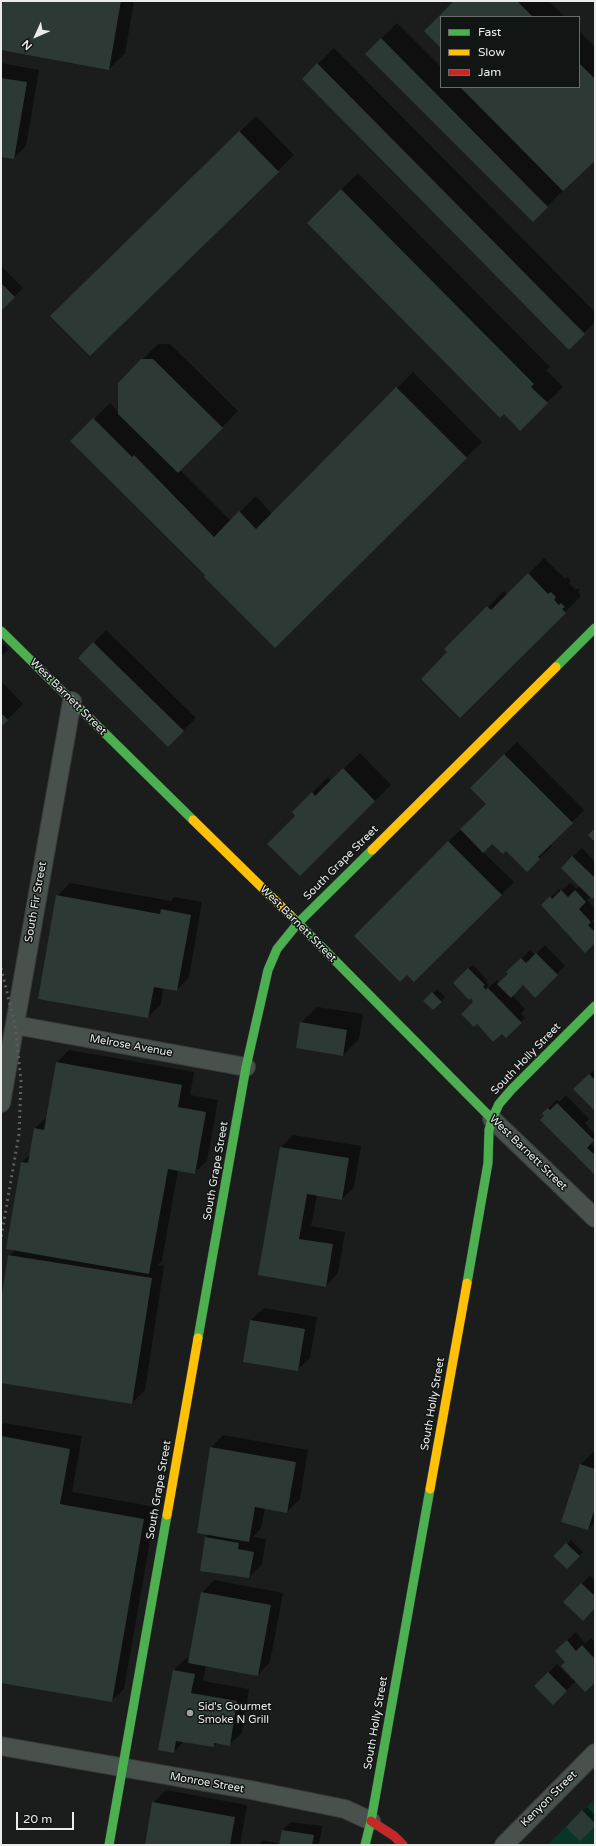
<!DOCTYPE html>
<html>
<head>
<meta charset="utf-8">
<style>
  body { margin:0 }
  #map { position:relative; width:596px; height:1846px; overflow:hidden; background:#1b1d1c; font-family:"Varela Round",sans-serif }
  canvas { display:block }
  .frame { position:absolute; inset:0; border:2px solid #e9eceb; pointer-events:none }
  .legend { position:absolute; left:440px; top:16px; width:140px; height:72px; box-sizing:border-box; background:#111513; border:1px solid #676b69; margin:0; padding:5px 7px; list-style:none; font-size:12px; color:#e9eceb }
  .legend li { display:flex; align-items:center; gap:8px; height:20px }
  .legend b { width:20px; border:1px solid #676b69 }
  .north { position:absolute; left:16px; top:16px; width:40px; height:40px; -webkit-text-stroke:3px #111513; paint-order:stroke; rotate:225deg; font-size:11px; font-weight:700; line-height:16px; text-align:center; color:#e9eceb }
  .north::after { content:''; display:block; margin:auto; width:14px; height:18px; background:#e9eceb; clip-path:polygon(50% 0,100% 100%,50% 72%,0 100%) }
  .scale { position:absolute; left:16px; top:1812px; width:58px; height:18px; box-sizing:border-box; border:2px solid #e9eceb; border-top:0; padding-left:5px; font-size:12px; line-height:14px; white-space:nowrap; color:#e9eceb; -webkit-text-stroke:3px #111513; paint-order:stroke }
</style>
</head>
<body>
<div id="map">
<canvas width="596" height="1846"></canvas>
<div class="frame"></div>
<ul class="legend">
<li><b style="height:5px;background:#4caf50"></b>Fast</li>
<li><b style="height:5px;background:#ffc107"></b>Slow</li>
<li><b style="height:5px;background:#c62828"></b>Jam</li>
</ul>
<div class="north">N</div>
<div class="scale">20 m</div>
</div>
<script>
const ctx = document.querySelector('canvas').getContext('2d');
ctx.lineJoin = 'round';
function paint(path, color) {
  ctx.fillStyle = color;
  ctx.fill(path, 'evenodd');
}
function strokePath(path, color, width, dash) {
  ctx.strokeStyle = color;
  ctx.lineWidth = width;
  ctx.lineCap = dash ? 'butt' : 'round';
  ctx.setLineDash(dash || []);
  ctx.stroke(path);
}
function drawText(font, color, halo, rows, align = 'center') {
  ctx.font = font + ' "Varela Round",sans-serif';
  ctx.lineWidth = 3;
  ctx.setLineDash([]);
  ctx.textBaseline = 'middle';
  ctx.strokeStyle = halo;
  ctx.fillStyle = color;
  for (const [text, x, y, turn = 0] of rows) {
    ctx.save();
    ctx.translate(x, y);
    ctx.rotate((+turn || 0) * Math.PI / 180);
    ctx.textAlign = isNaN(turn) ? turn : align;
    if (halo) ctx.strokeText(text, 0, 0);
    ctx.fillText(text, 0, 0);
    ctx.restore();
  }
}
const green = new Path2D(`
  M595,1799V1845H547Z`);
const shadow = new Path2D(`
  M4,1H134L125,53L109,69L1,49V18Z
  M456,1H549L565,17H441V46L426,31Z
  M397,23L441,67V87H579V31L595,47V158L533,221L366,54Z
  M334,48L595,312V322L569,348L303,79Z
  M1,63L39,70L26,146L14,158L1,156Z
  M256,116L294,155L90,355L68,300Z
  M358,173L550,367L546,370L563,387L520,429L308,223Z
  M1,266L23,288L1,310Z
  M158,344H170L238,411L180,470L231,521L256,496L272,514L413,372L482,442L275,647L207,575L72,441L110,403L119,413V383Z
  M544,558L565,579L567,577L571,581L569,583L576,590L578,588L580,590L578,592L581,596L460,717L449,652L446,649L504,591L508,595Z
  M106,630L196,718L168,745L79,658Z
  M4,644L9,649L1,657V647Z
  M1,681L23,704L1,726Z
  M517,742L584,810L550,844L552,846L527,870L506,849L492,843L483,852L514,882L414,981L448,842L487,804L471,788Z
  M360,753L391,785L300,875L297,816L293,812L328,777L331,781Z
  M582,848L595,862V894L587,900L595,909V917L592,921L595,924V942L543,905L559,889L561,891L570,883L577,889L580,886L562,868Z
  M70,883L171,901L174,897L202,902L189,977L177,990L163,988L161,1004L148,1017L57,896Z
  M545,945L565,966L535,996L523,984L512,995L525,1009L521,1014L525,1018L506,1037L471,997L454,983L473,965L488,981L486,982L489,985L484,990L485,991L497,980L500,983L509,974L508,972L530,950L535,955Z
  M437,989L445,997L433,1009L425,1001Z
  M317,1007L363,1014L359,1039L343,1055L301,1023Z
  M69,1050L194,1072L190,1095L218,1100L207,1161L194,1173L178,1170L162,1261L158,1265L164,1266L145,1390L132,1403L1,1382V1307L9,1256L15,1250L22,1162L31,1154L35,1128L47,1117L56,1063Z
  M595,1069V1110L574,1089Z
  M566,1095L589,1119L585,1123L595,1134V1138L590,1143L595,1148V1173L578,1155L576,1157L565,1145L543,1113L557,1100L559,1102Z
  M293,1135L361,1146L354,1187L342,1199L317,1195L311,1226L345,1232L338,1273L326,1286L260,1275L281,1147Z
  M264,1308L317,1317L310,1358L297,1370L251,1320Z
  M4,1423L82,1436L72,1492L156,1507L124,1689L111,1701L1,1682V1426Z
  M223,1435L308,1450L300,1499L287,1512L265,1508L261,1528L253,1537L266,1539L262,1564L249,1577L201,1570L206,1537L209,1534L211,1448Z
  M593,1452H595V1522L588,1529L581,1464Z
  M571,1540L583,1552L567,1568L555,1556Z
  M590,1575L595,1580V1607L582,1584Z
  M214,1580L283,1593L270,1662L258,1675L206,1665L203,1681L249,1689L242,1733L229,1745L217,1743L213,1746L184,1741L174,1752V1670L186,1658L190,1659L202,1593Z
  M576,1632L585,1643L591,1638L595,1642V1681H576L553,1704L535,1686L557,1664L572,1680L574,1678L566,1662L556,1651Z
  M166,1790L247,1805L240,1845H146L153,1803Z
  M587,1807L595,1815V1824L567,1827Z
  M291,1822L322,1826L320,1841L317,1845H259L263,1840L280,1844L283,1830Z`);
const building = new Path2D(`
  M3,1H121L109,70L1,50V12Z
  M454,1H517L533,17H441V48L424,31Z
  M381,38L548,207L533,222L365,54Z
  M317,63L585,334L569,350L302,79Z
  M579,63L595,79V161L563,191L460,87H579Z
  M1,78L27,82L14,159L1,157Z
  M239,131L279,172L90,356L50,316Z
  M341,189L534,384L531,387L548,403L520,431L504,414L500,418L307,223Z
  M1,283L15,297L1,311Z
  M141,359H153L223,428L178,473L118,414V383Z
  M396,387L467,458L275,648L204,577L205,575L70,441L93,418L132,457L134,455L214,537L239,511L256,529Z
  M528,573L548,594L551,592L556,597L554,600L559,605L561,603L565,607L562,609L566,613L460,718L421,679L447,652L444,649L487,606L491,610Z
  M93,642L184,731L168,747L78,658Z
  M1,713L8,720L1,727Z
  M504,754L573,823L538,857L540,859L527,872L506,851L503,854L492,844L483,853L460,829L486,804L470,788Z
  M343,768L375,801L300,876L267,844L295,816L292,812L312,792L315,796Z
  M595,828V842L588,835Z
  M448,841L502,895L414,982L407,975L400,982L354,936Z
  M572,856L595,878V896L592,899L561,868Z
  M561,890L568,897L575,890L586,902L579,909L591,922L588,925L595,932V943L585,953L541,905L550,896L552,899Z
  M56,895L160,914L161,909L191,915L177,991L154,987L148,1018L38,999Z
  M536,953L558,975L535,998L523,985L511,998L497,984L508,974L506,972L521,958L526,963Z
  M468,968L485,985L483,986L486,990L488,988L522,1023L506,1038L502,1034L493,1042L477,1024L474,1027L461,1014L473,1002L471,998L469,1000L453,983Z
  M432,992L442,1002L433,1010L423,1001Z
  M300,1022L347,1030L343,1056L296,1048Z
  M56,1062L182,1085L178,1107L206,1112L195,1174L168,1169L149,1274L6,1249L21,1162L28,1163L34,1128L44,1130Z
  M589,1074L595,1080V1111L573,1089Z
  M557,1103L594,1140L587,1148L595,1155V1175L540,1120L544,1116L542,1113L548,1108L550,1110Z
  M280,1147L349,1158L342,1200L307,1194L299,1239L333,1244L326,1287L258,1275Z
  M8,1255L152,1278L132,1404L1,1383V1301Z
  M250,1320L305,1329L298,1371L243,1362Z
  M1,1436L70,1449L60,1504L144,1519L112,1702L1,1683Z
  M210,1447L296,1462L287,1513L255,1507L249,1542L197,1533Z
  M580,1464L595,1469V1508L588,1530L561,1522Z
  M205,1537L239,1543L238,1549L254,1552L249,1578L200,1571Z
  M566,1543L580,1556L567,1569L553,1556Z
  M581,1583L595,1596V1608L583,1621L563,1602Z
  M201,1592L271,1605L258,1676L188,1663Z
  M567,1640L576,1651L582,1645L595,1659V1683L585,1692L561,1666L565,1662L555,1651Z
  M173,1670L195,1674L191,1693L237,1701L230,1746L214,1743V1747L176,1741L174,1753L158,1750Z
  M548,1672L567,1691L553,1705L534,1686Z
  M152,1802L235,1817L230,1845H145Z
  M582,1810L595,1823V1826L580,1841L566,1827Z
  M282,1830L314,1835L312,1845H279Z`);
const street = new Path2D(`
  M15,1025L246,1067
  M1,1103L72,701
  M492,1119L595,1218
  M1,1746L251,1790L345,1809L371,1821
  M504,1845L595,1753`);
const fast = new Path2D(`
  M1,631L193,820
  M556,667L595,628
  M290,915L492,1119
  M467,1283L488,1163L489,1130L492,1119L499,1104L512,1089L595,1006
  M198,1338L246,1067L268,970L277,949L298,923L372,850
  M109,1845L167,1515
  M365,1845L371,1821L430,1489`);
const slow = new Path2D(`
  M193,820L290,915
  M372,850L556,667
  M430,1489L467,1283
  M167,1515L198,1338`);
const jam = new Path2D(`
  M371,1821L394,1836L403,1845`);
const rail = new Path2D(`
  M1,968L15,1025L21,1081L19,1134L1,1238`);
const markers = [
  [190,1713,4,"#a1a4a3"]
];
const streetNames = [
  ["West Barnett Street",68,697,45],
  ["South Grape Street",341,863,-45],
  ["South Fir Street",36,902,-80],
  ["West Barnett Street",298,924,45],
  ["Melrose Avenue",131,1046,10],
  ["South Holly Street",526,1059,-46],
  ["West Barnett Street",528,1153,44],
  ["South Grape Street",216,1171,-80],
  ["South Holly Street",433,1404,-80],
  ["South Grape Street",159,1490,-80],
  ["South Holly Street",376,1723,-80],
  ["Monroe Street",207,1783,10],
  ["Kenyon Street",549,1799,-45]
];
const poiNames = [
  ["Sid's Gourmet",198,1707],
  ["Smoke N Grill",198,1720]
];
paint(green, '#073628');
paint(shadow, '#0007');
paint(building, '#2c3935');
strokePath(street, '#383a39', 20);
strokePath(fast, '#383a39', 10);
strokePath(slow, '#383a39', 10);
strokePath(jam, '#383a39', 10);
strokePath(street, '#49514d', 18);
strokePath(fast, '#4caf50', 9);
strokePath(slow, '#ffc107', 9);
strokePath(jam, '#c62828', 9);
strokePath(rail, '#5b5e5d', 3, [2, 4]);
for (const [x, y, r, color] of markers) {
  const dot = new Path2D();
  dot.arc(x, y, r, 0, 2 * Math.PI);
  ctx.fillStyle = color;
  ctx.fill(dot);
  strokePath(dot, '#111513', 1.5);
}
drawText('11px', '#e9eceb', '#111513', streetNames);
drawText('11px', '#e9eceb', '#111513', poiNames, 'left');
</script>
</body>
</html>
